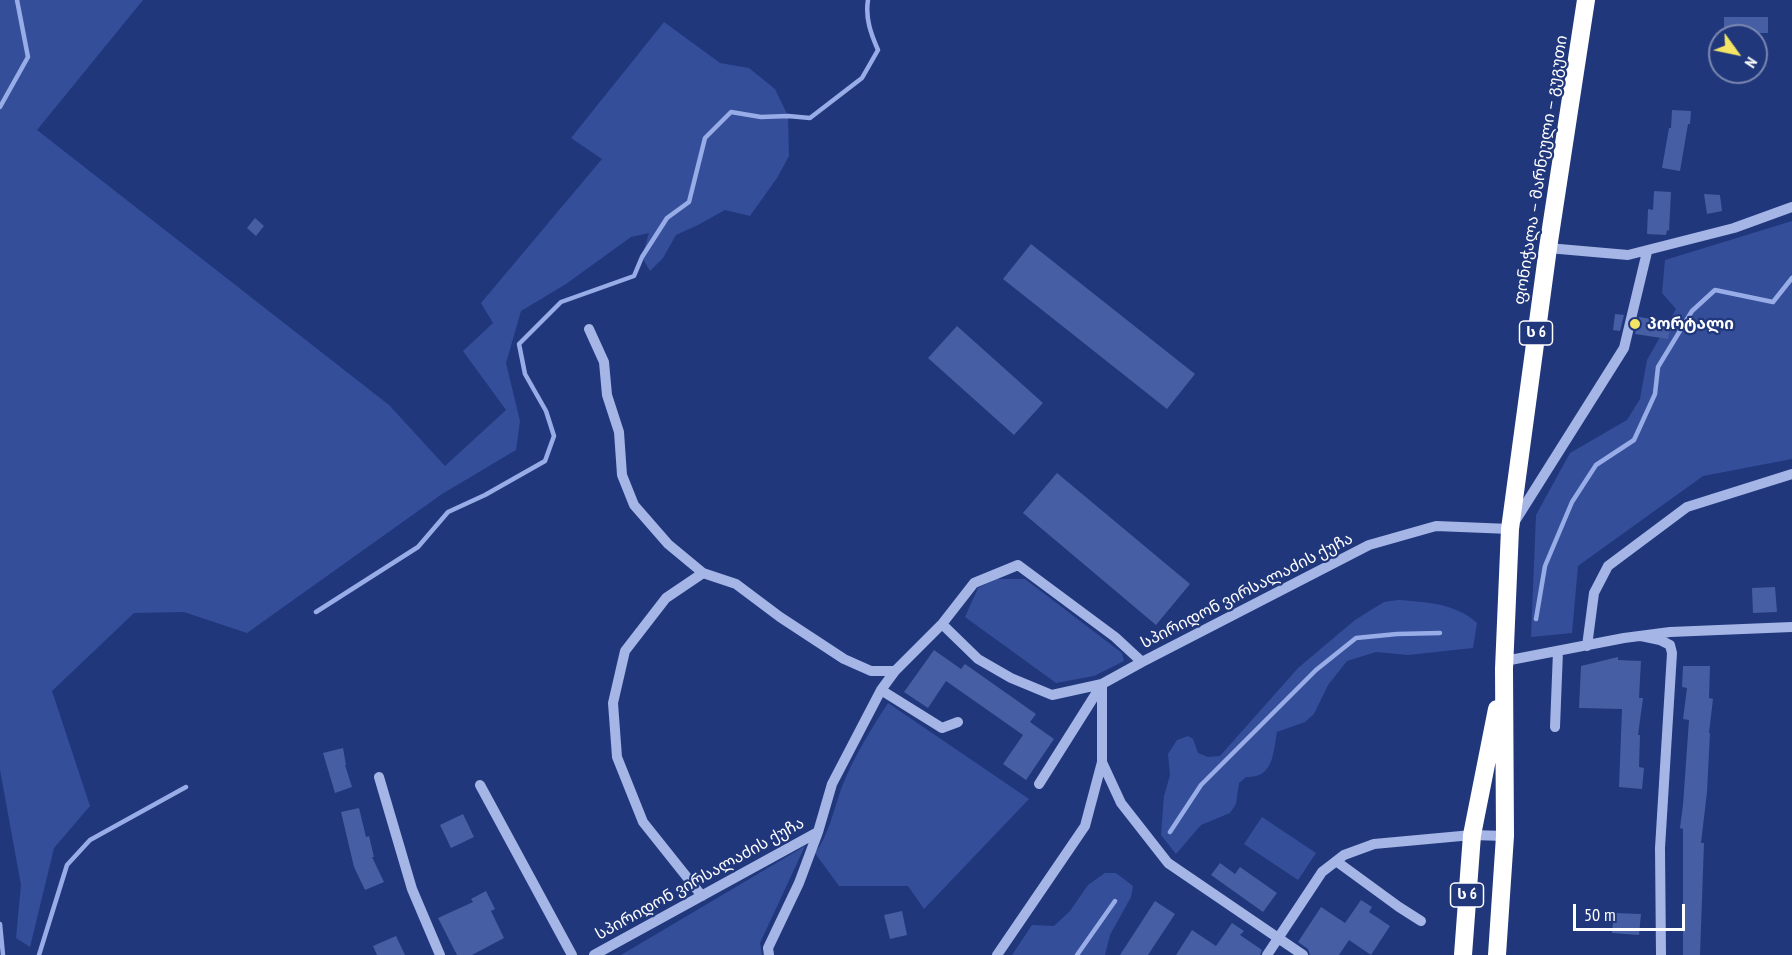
<!DOCTYPE html>
<html>
<head>
<meta charset="utf-8">
<style>
  body { margin:0 }
  #map { position:relative; width:1792px; height:955px; overflow:hidden; background:#21377c; font-family:"PT Sans Narrow",sans-serif }
  canvas { display:block }
  .north { position:absolute; left:1708px; top:24px; width:60px; height:60px; box-sizing:border-box; background:#21377c; border:2px solid #7a87b0; border-radius:50%; rotate:123deg; font-size:16px; font-weight:700; line-height:24px; text-align:center; color:#fff }
  .north::after { content:''; display:block; margin:auto; width:21px; height:27px; background:#f2e465; clip-path:polygon(50% 0,100% 100%,50% 72%,0 100%) }
  .scale { position:absolute; left:1573px; top:904px; width:112px; height:27px; box-sizing:border-box; border:3px solid #fff; border-top:0; padding-left:8px; font-size:18px; line-height:21px; white-space:nowrap; color:#fff; -webkit-text-stroke:4px #21377c; paint-order:stroke }
</style>
</head>
<body>
<div id="map">
<canvas width="1792" height="955"></canvas>
<div class="north">N</div>
<div class="scale">50 m</div>
</div>
<script>
const ctx = document.querySelector('canvas').getContext('2d');
ctx.lineJoin = 'round';
function paint(path, color) {
  ctx.fillStyle = color;
  ctx.fill(path, 'evenodd');
}
function strokePath(path, color, width, dash) {
  ctx.strokeStyle = color;
  ctx.lineWidth = width;
  ctx.lineCap = dash ? 'butt' : 'round';
  ctx.setLineDash(dash || []);
  ctx.stroke(path);
}
function drawText(font, color, halo, rows, align = 'center') {
  ctx.font = font + ' "PT Sans Narrow","Noto Sans Georgian",sans-serif';
  ctx.lineWidth = 4.5;
  ctx.setLineDash([]);
  ctx.textBaseline = 'middle';
  ctx.strokeStyle = halo;
  ctx.fillStyle = color;
  for (const [text, x, y, turn = 0] of rows) {
    ctx.save();
    ctx.translate(x, y);
    ctx.rotate((+turn || 0) * Math.PI / 180);
    ctx.textAlign = isNaN(turn) ? turn : align;
    if (halo) ctx.strokeText(text, 0, 0);
    ctx.fillText(text, 0, 0);
    ctx.restore();
  }
}
const green = new Path2D(`
  M0,0H143L37,130L389,405L445,466L506,410L463,351L493,323L481,303L602,159L571,138L664,22L720,63L749,68L775,89L788,116L789,156L777,178L750,216L725,210L698,225L676,235L663,258L650,271L642,257L649,233L631,237L566,284L521,311L506,363L520,421L516,450L442,494L247,633L184,612L134,613L52,691L90,806L54,848L30,947L16,938L21,885L0,770Z
  M1792,221V459L1703,476L1578,566L1572,633L1531,637L1536,515L1570,453L1627,420L1640,399L1647,360L1676,309L1662,293L1665,260Z
  M997,579H1025L1122,653L1124,661L1094,676L1056,683L965,617L978,588Z
  M1398,600C1426,602 1455,603 1477,623L1473,648L1408,655L1376,652L1347,661L1328,685L1314,714L1305,722L1277,732C1273,753 1274,778 1246,777L1239,783L1236,804L1230,813L1201,825L1176,854L1161,835L1164,796L1170,775L1168,754L1177,740L1188,736L1193,739L1198,753L1208,757L1220,756L1298,668L1355,620L1384,602Z
  M888,703L1029,799L924,909L908,886H839L815,853C830,833 834,807 843,784C855,755 871,729 888,703Z
  M1262,817L1316,853L1298,880L1244,844Z
  M805,846L760,943L762,955H621Z
  M1105,873H1116L1133,886L1131,897L1110,935L1105,955H1012L1032,925L1054,926L1070,911L1088,885Z`);
const stream = new Path2D(`
  M0,107L28,57L17,0
  M316,612L418,547L448,512L485,495L545,461L554,436L546,411L525,374L519,344L561,302L634,276L642,257L667,218L689,202L705,138L731,112L761,117L788,116L810,118L862,78L878,50C871,34 865,18 868,0
  M1536,619L1545,566L1572,502L1596,465L1634,440L1655,394L1658,367L1692,311L1715,290L1773,302L1792,278
  M1170,832L1201,785L1316,670L1356,638L1397,634L1440,633
  M0,924L3,955
  M39,955L67,865L90,840L186,787
  M1077,955L1115,901`);
const building = new Path2D(`
  M1724,17H1768V33H1759V36H1738V33H1724Z
  M1672,110L1691,111L1690,124H1688L1680,171L1662,168L1669,128H1671Z
  M1654,191L1671,192L1669,231L1667,230L1666,235L1647,234L1648,209L1653,210Z
  M1704,194L1720,195L1722,211L1707,214Z
  M255,218L264,226L256,236L247,228Z
  M1031,244L1195,374L1167,409L1003,279Z
  M1615,314L1624,315L1620,331L1613,330Z
  M1639,317L1671,322L1668,339L1635,334Z
  M957,326L1043,403L1014,435L928,358Z
  M1057,473L1190,584L1156,625L1023,513Z
  M1775,587L1777,612L1753,613L1752,588Z
  M934,650L961,669L965,664L1036,714L1030,722L1054,739L1026,780L1003,764L1023,735L946,681L928,708L904,692Z
  M1618,657V660L1641,661L1639,698H1643L1638,735H1640L1639,767L1644,768L1642,789L1619,787L1622,709L1579,708L1581,666Z
  M1683,666H1710L1709,698L1713,699L1709,733H1710L1707,792L1701,843H1704L1700,955H1683V829L1680,828L1683,805L1689,720L1683,719L1687,688L1682,687Z
  M343,748L346,765H345L352,787L335,793L323,753Z
  M359,808L366,837L369,836L374,857H372L384,882L365,890L354,867L341,812Z
  M463,814L474,837L451,848L440,825Z
  M1220,863L1235,874L1240,867L1277,893L1263,912L1211,875Z
  M486,891L495,909L491,911L504,938L472,955H457L438,918L473,902L471,899Z
  M1361,900L1372,907L1369,912L1390,926L1371,955L1349,940L1339,955H1310L1308,949L1298,942L1321,907L1345,923Z
  M1155,901L1175,914L1148,955H1120Z
  M902,911L907,935L890,939L884,915Z
  M1614,913L1641,914L1639,935L1612,933Z
  M1232,923L1244,931L1240,935L1262,950L1260,955H1176L1192,930L1216,946Z
  M396,936L405,955H377L373,946Z`);
const minor = new Path2D(`
  M1548,248L1628,255L1734,228L1792,207
  M589,329L604,362L607,395L619,432L622,475L634,505L668,544L703,573L736,584L780,617L844,659L871,671H895
  M942,624L978,659L1011,678L1052,695L1102,684L1142,662
  M1641,636L1660,640L1670,645L1672,653L1660,848L1661,955
  M1587,646L1594,593L1608,566L1687,507L1792,474
  M1505,661L1624,638L1670,632L1792,627
  M881,690L942,728L958,722
  M1555,727L1558,651
  M1102,762L1121,803L1168,863L1303,955
  M379,777L412,889L440,955
  M1039,784L1102,684
  M480,785L572,955
  M1336,861L1399,907L1421,921
  M702,896L643,822L617,757L613,703L625,651L666,598L703,573
  M594,955L818,832
  M769,955L768,948L799,883L818,832L832,784L881,690L895,671L942,624L974,583L1018,565L1115,637L1142,662L1369,545L1436,526L1510,529L1624,348L1647,252
  M997,955L1085,826L1102,762V684
  M1267,955L1322,872L1344,855L1374,844L1472,835L1505,836`);
const highway = new Path2D(`
  M1463,955L1472,835L1497,709
  M1497,955L1505,836L1504,669L1510,529L1548,248L1586,0`);
const markers = [
  [1635,324,6,"#f2e465"]
];
const shields = [
  [1536,333,33],
  [1467,895,33]
];
const shieldNames = [
  ["ს 6",1536,333],
  ["ს 6",1467,895]
];
const streetNames = [
  ["ფონიჭალა — მარნეული — გუგუთი",1541,170,-81],
  ["სპირიდონ ვირსალაძის ქუჩა",1247,591,-27],
  ["სპირიდონ ვირსალაძის ქუჩა",700,879,-29]
];
const poiNames = [
  ["პორტალი",1647,324]
];
paint(green, '#344e99');
strokePath(stream, '#98ade7', 4.5);
paint(building, '#465ea3');
strokePath(minor, '#a4b5e6', 10);
strokePath(highway, '#fff', 18);
for (const [x, y, r, color] of markers) {
  const dot = new Path2D();
  dot.arc(x, y, r, 0, 2 * Math.PI);
  ctx.fillStyle = color;
  ctx.fill(dot);
  strokePath(dot, '#21377c', 2);
}
for (const [x, y, w] of shields) {
  const box = new Path2D();
  box.roundRect(x - w / 2, y - 12, w, 24, 4.5);
  ctx.fillStyle = '#21377c';
  ctx.fill(box);
  strokePath(box, '#fff', 1.5);
}
drawText('bold 15px', '#fff', null, shieldNames);
drawText('16px', '#fff', '#21377c', streetNames);
drawText('bold 16px', '#fff', '#21377c', poiNames, 'left');
</script>
</body>
</html>
